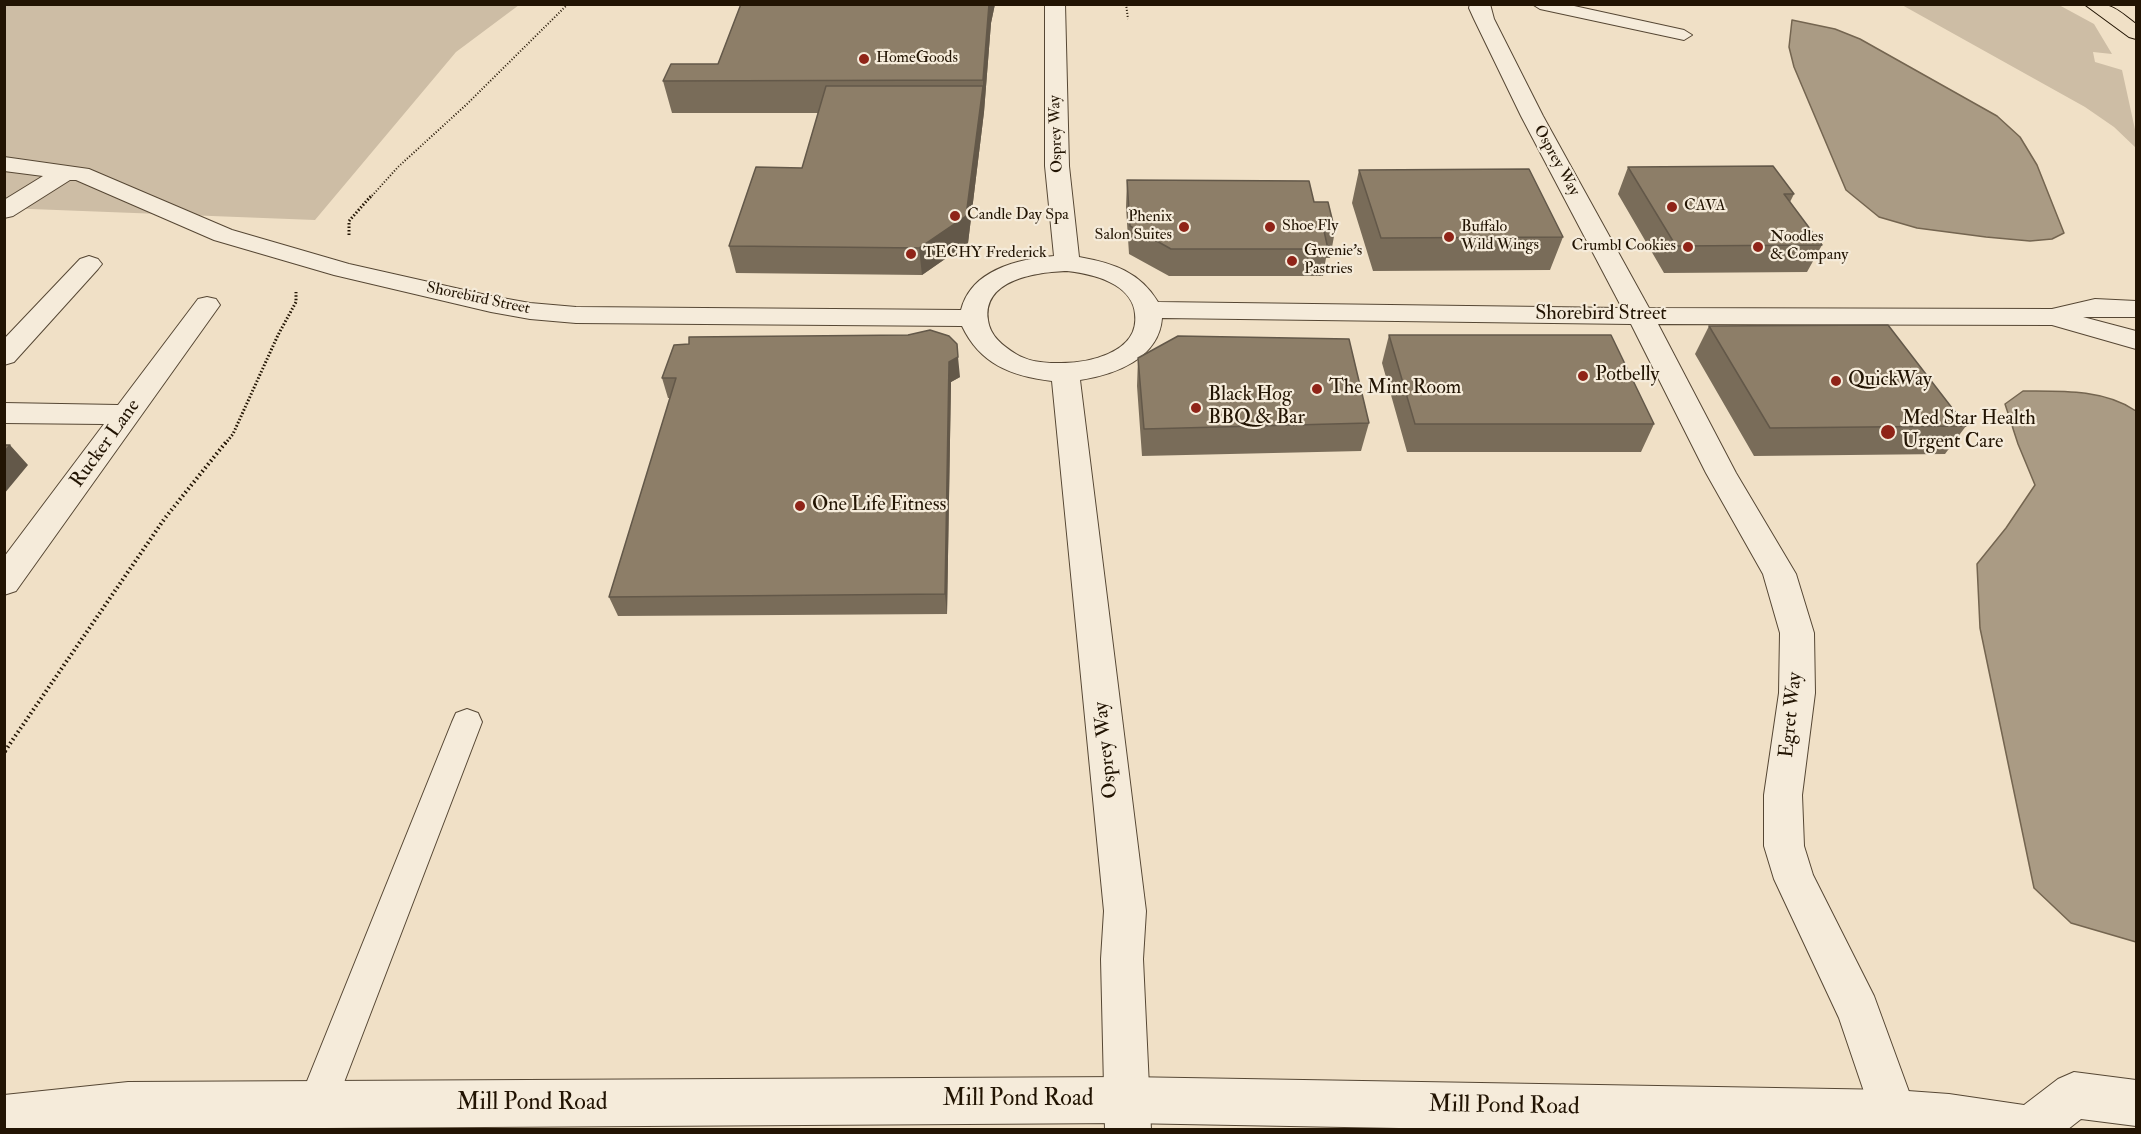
<!DOCTYPE html>
<html>
<head>
<meta charset="utf-8">
<style>
  body { margin:0 }
  #map { position:relative; width:2141px; height:1134px; overflow:hidden; background:#f0e0c6; font-family:"IM FELL Double Pica",serif }
  canvas { display:block }
  .frame { position:absolute; inset:0; border:6px solid #221403; pointer-events:none }
</style>
</head>
<body>
<div id="map">
<canvas width="2141" height="1134"></canvas>
<div class="frame"></div>
</div>
<script>
const ctx = document.querySelector('canvas').getContext('2d');
ctx.lineJoin = 'round';
function paint(path, color) {
  ctx.fillStyle = color;
  ctx.fill(path, 'evenodd');
}
function strokePath(path, color, width, dash) {
  ctx.strokeStyle = color;
  ctx.lineWidth = width;
  ctx.lineCap = dash ? 'butt' : 'round';
  ctx.setLineDash(dash || []);
  ctx.stroke(path);
}
function drawText(font, color, halo, rows, align = 'center') {
  ctx.font = font + ' "IM FELL Double Pica",serif';
  ctx.lineWidth = 4.5;
  ctx.setLineDash([]);
  ctx.textBaseline = 'middle';
  ctx.strokeStyle = halo;
  ctx.fillStyle = color;
  for (const [text, x, y, turn = 0] of rows) {
    ctx.save();
    ctx.translate(x, y);
    ctx.rotate((+turn || 0) * Math.PI / 180);
    ctx.textAlign = isNaN(turn) ? turn : align;
    if (halo) ctx.strokeText(text, 0, 0);
    ctx.fillText(text, 0, 0);
    ctx.restore();
  }
}
const green = new Path2D(`
  M5,5H519L456,52L315,220L5,208Z
  M1902,5H2059L2094,24L2112,54L2093,52L2095,62L2122,70L2136,134V148L2114,127L2085,107Z`);
const water = new Path2D(`
  M1792,20L1835,29L1860,39L1997,116L2020,137L2037,165L2064,233L2052,239L2030,241L1986,237L1917,228L1879,217L1846,190L1794,67L1789,47Z
  M2023,391C2060,391 2104,389 2136,411V942L2071,923L2034,888L1980,628L1977,564L2006,528L2035,485L2018,444L2005,404Z`);
const pathFar3 = new Path2D(`
  M1126,4L1128,19
  M370,198L398,167L467,104L568,4`);
const pathFar2 = new Path2D(`
  M349,235V221L371,196
  M225,444L233,434L278,335L296,302V292`);
const pathFar1 = new Path2D(`
  M5,751L165,518L226,442`);
const path = new Path2D(`
  M4,752L6,750`);
const service = new Path2D(`
  M1532,4H1565L1684,30L1692,35L1684,40L1540,9Z
  M467,709L478,713L482,722L335,1106L329,1119L316,1125L303,1119L297,1106L452,722L456,713Z`);
const minor = new Path2D(`
  M1045,4H1065L1069,166L1079,257C1113,263 1140,272 1158,302L1622,308L1521,116L1474,19L1469,8L1470,4H1490L1494,19L1543,116L1649,308L2052,309L2095,299L2136,301V317H2083L2136,331V349L2052,325L1658,324L1736,473L1796,574L1814,633L1815,693L1802,795L1804,846L1813,875L1874,996L1923,1130H1877L1839,1018L1774,879L1764,846V795L1779,693L1780,633L1763,574L1706,473L1631,324L1162,318C1159,359 1114,375 1080,380L1146,911L1143,959L1151,1130H1105L1101,959L1104,911L1052,381C1011,376 980,364 962,326L576,323L530,319L491,312L334,275L214,240L76,180H70L13,216L4,218V200L43,176L4,171V157L89,169L232,230L349,264L491,296L530,303L576,307L961,310C971,270 1018,259 1054,256L1045,166ZM1067,271C1084,273 1100,276 1115,285C1125,291 1134,301 1135,314C1140,354 1085,364 1056,363C1043,363 1027,361 1016,354C1003,346 990,336 988,320C982,279 1038,272 1067,271Z
  M89,256L98,259L102,264L98,269L14,362L4,365V339L80,259Z
  M207,297L216,299L220,305L16,591L4,595V557L104,424L4,423V403L118,405L198,299Z`);
const tertiary = new Path2D(`
  M2074,1072L2136,1080V1126L2081,1119L2067,1130H1508L1126,1123L4,1130V1095L128,1082L1126,1077L1894,1090L1949,1094L2024,1105L2058,1079Z`);
const primary = new Path2D(`
  M2084,4C2113,4 2113,6 2136,24V39L2129,37Z`);
const wall = new Path2D(`
  M741,4H995L991,23L984,112L968,243L922,275L736,273L729,246L802,168L818,113H672L663,81L718,64Z
  M1628,167L1794,194L1790,202L1822,245L1807,272L1664,273L1618,194Z
  M1359,170L1563,237L1550,270L1373,271L1352,203Z
  M1127,180L1335,231L1330,258H1326L1323,276H1169L1129,254L1126,207Z
  M1709,326L1966,426L1945,454L1754,456L1695,354Z
  M1389,335L1654,424L1641,452H1407L1382,363Z
  M1138,358L1369,423L1361,451L1142,456L1137,386Z
  M960,377L951,382L947,614L618,616L609,597L670,398H668L662,378Z`);
const shadedWall = new Path2D(`
  M989,4H995L991,23L984,112L968,243L922,275L919,248L983,86V80Z
  M958,357L960,377L951,382L947,614L945,594L949,362Z
  M10,445L28,465L4,494V452Z`);
const building = new Path2D(`
  M741,4H989L983,80L663,81L671,64H718Z
  M826,86H983L966,216L919,248L729,246L756,167L802,168Z
  M1773,166L1794,194H1784L1822,245L1676,246L1628,167Z
  M1529,169L1563,237L1381,238L1359,170Z
  M1127,180L1309,181L1314,202H1328L1335,231H1324L1328,249H1171L1130,226Z
  M1888,325L1966,426L1770,428L1709,326Z
  M930,330L949,336L957,344L958,357L949,362L945,594L609,597L676,378H662L674,345L689,344V337L908,335Z
  M1389,335H1611L1654,424H1415Z
  M1178,336L1349,339L1369,423L1144,429L1138,358Z
  M4,445H10L4,452Z`);
const markers = [
  [864,59,6,"#8f2418"],
  [1672,207,6,"#8f2418"],
  [955,216,6,"#8f2418"],
  [1184,227,6,"#8f2418"],
  [1270,227,6,"#8f2418"],
  [1449,237,6,"#8f2418"],
  [1688,247,6,"#8f2418"],
  [1758,247,6,"#8f2418"],
  [911,254,6,"#8f2418"],
  [1292,261,6,"#8f2418"],
  [1583,376,6,"#8f2418"],
  [1836,381,6,"#8f2418"],
  [1317,389,6,"#8f2418"],
  [1196,408,6,"#8f2418"],
  [1888,432,8,"#8f2418"],
  [800,506,6,"#8f2418"]
];
const farPoinames = [
  ["HomeGoods",876,59],
  ["CAVA",1684,207],
  ["Candle Day Spa",967,216],
  ["Phenix",1172,218,"right"],
  ["Salon Suites",1172,236,"right"],
  ["Shoe Fly",1282,227],
  ["Buffalo",1461,228],
  ["Wild Wings",1461,246],
  ["Noodles",1770,238],
  ["& Company",1770,256],
  ["Crumbl Cookies",1676,247,"right"],
  ["Gwenie's",1304,252],
  ["Pastries",1304,270],
  ["TECHY Frederick",923,254]
];
const farStreetnames = [
  ["Osprey Way",1057,134,-92],
  ["Osprey Way",1556,161,61],
  ["Shorebird Street",478,299,12]
];
const streetNames = [
  ["Shorebird Street",1601,315],
  ["Rucker Lane",106,444,-54],
  ["Egret Way",1792,715,-84],
  ["Osprey Way",1107,750,-96]
];
const poiNames = [
  ["Potbelly",1595,376],
  ["QuickWay",1848,381],
  ["The Mint Room",1329,389],
  ["Black Hog",1208,396],
  ["BBQ & Bar",1208,419],
  ["Med Star Health",1902,420],
  ["Urgent Care",1902,443],
  ["One Life Fitness",812,506]
];
const nearStreetnames = [
  ["Mill Pond Road",1018,1100],
  ["Mill Pond Road",532,1104],
  ["Mill Pond Road",1504,1107,1]
];
paint(green, '#cdbda5');
paint(water, '#aa9b84');
strokePath(water, '#746550', 1.5);
strokePath(service, '#564734', 2);
strokePath(minor, '#564734', 2);
strokePath(tertiary, '#564734', 2);
strokePath(primary, '#221403', 2);
strokePath(pathFar3, '#221403', 2, [1, 2]);
strokePath(pathFar2, '#221403', 3, [1.5, 2]);
strokePath(pathFar1, '#221403', 4, [1.5, 3]);
strokePath(path, '#221403', 4.5, [2, 4]);
paint(service, '#f5ebda');
paint(minor, '#f5ebda');
paint(tertiary, '#f5ebda');
paint(primary, '#f0e0c6');
paint(wall, '#796c59');
paint(shadedWall, '#635849');
paint(building, '#8d7e68');
strokePath(building, '#635849', 1.5);
for (const [x, y, r, color] of markers) {
  const dot = new Path2D();
  dot.arc(x, y, r, 0, 2 * Math.PI);
  ctx.fillStyle = color;
  ctx.fill(dot);
  strokePath(dot, '#f5ebda', 2);
}
drawText('16px', '#221403', '#f5ebda', farPoinames, 'left');
drawText('16px', '#221403', '#f5ebda', farStreetnames);
drawText('20px', '#221403', '#f5ebda', streetNames);
drawText('20px', '#221403', '#f5ebda', poiNames, 'left');
drawText('24px', '#221403', '#f5ebda', nearStreetnames);
</script>
</body>
</html>
